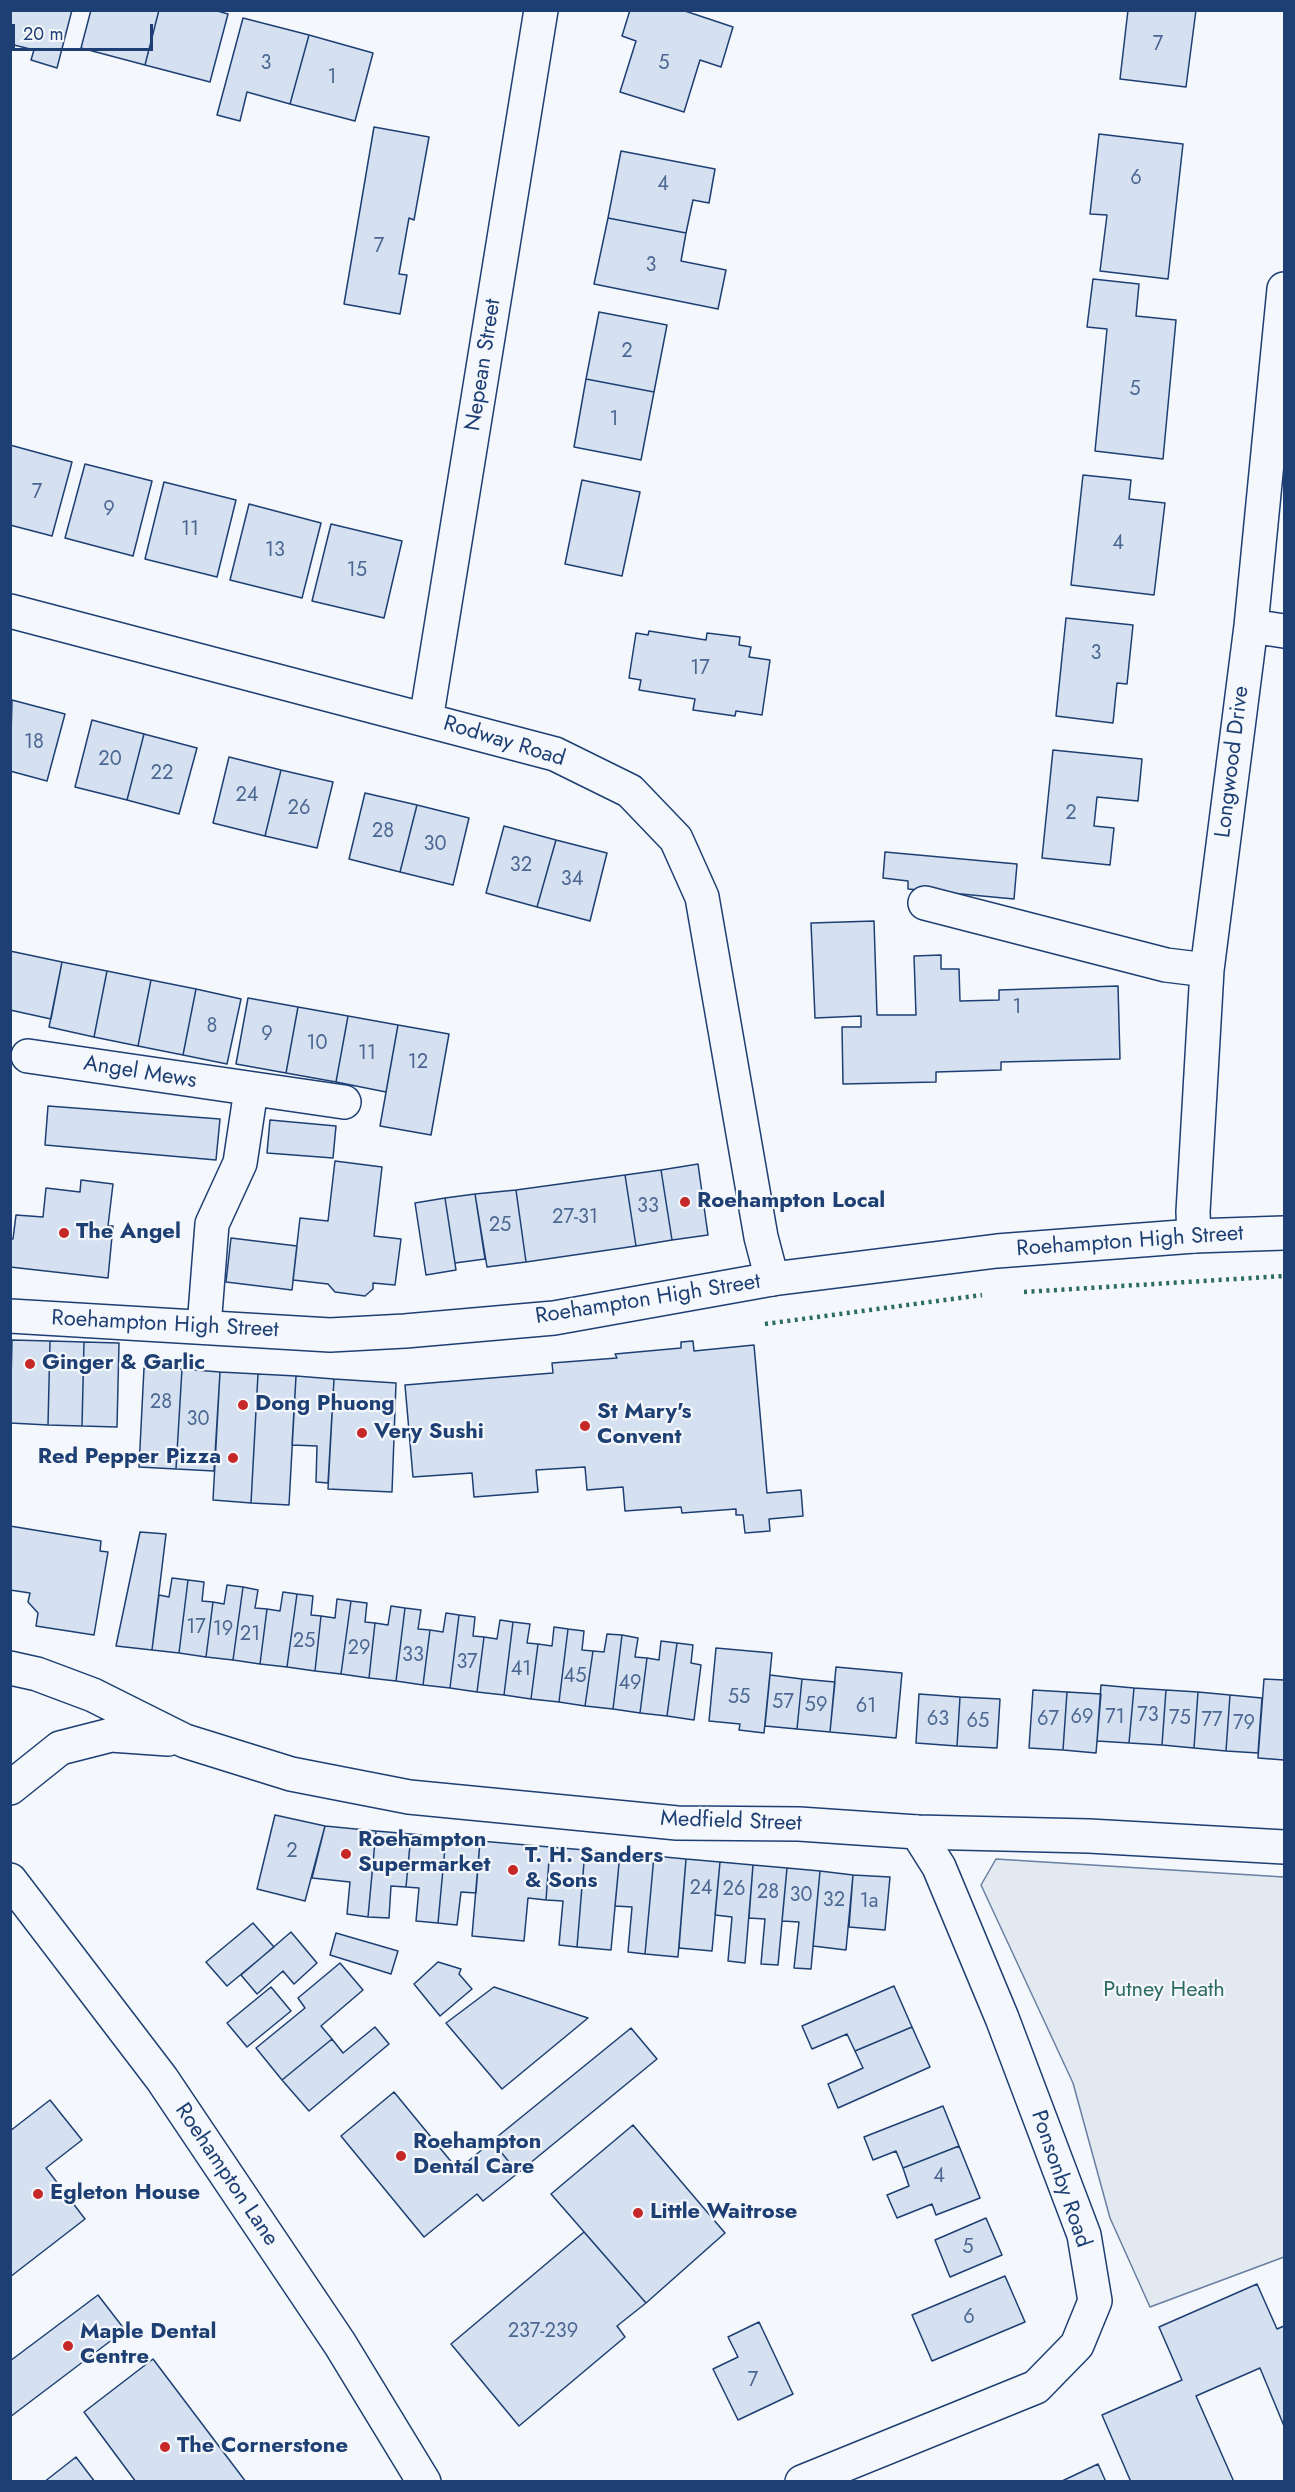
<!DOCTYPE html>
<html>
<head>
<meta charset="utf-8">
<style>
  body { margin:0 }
  #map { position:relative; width:1295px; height:2492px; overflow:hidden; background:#f4f7fb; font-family:Jost,sans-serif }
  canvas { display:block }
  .frame { position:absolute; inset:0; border:12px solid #1d3f73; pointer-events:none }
  .scale { position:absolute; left:12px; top:24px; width:141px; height:27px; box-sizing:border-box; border:3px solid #1d3f73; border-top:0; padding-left:8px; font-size:18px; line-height:21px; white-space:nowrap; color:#1d3f73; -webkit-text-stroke:4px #f4f7fb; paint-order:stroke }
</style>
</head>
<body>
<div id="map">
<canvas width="1295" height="2492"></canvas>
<div class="frame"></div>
<div class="scale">20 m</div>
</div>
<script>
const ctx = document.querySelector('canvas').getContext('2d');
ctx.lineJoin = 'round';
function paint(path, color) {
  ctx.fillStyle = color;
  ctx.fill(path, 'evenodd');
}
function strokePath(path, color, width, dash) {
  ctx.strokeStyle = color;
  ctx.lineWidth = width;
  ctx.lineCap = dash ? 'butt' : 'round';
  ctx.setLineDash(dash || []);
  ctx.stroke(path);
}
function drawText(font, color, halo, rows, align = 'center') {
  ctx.font = font + ' Jost,sans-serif';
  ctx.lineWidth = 4.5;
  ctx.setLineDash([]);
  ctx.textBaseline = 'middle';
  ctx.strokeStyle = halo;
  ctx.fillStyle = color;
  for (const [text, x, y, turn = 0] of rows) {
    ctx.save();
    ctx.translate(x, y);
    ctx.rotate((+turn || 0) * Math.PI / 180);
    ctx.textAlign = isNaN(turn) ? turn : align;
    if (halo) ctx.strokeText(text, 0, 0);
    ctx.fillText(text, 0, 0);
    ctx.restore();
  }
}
const green = new Path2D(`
  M996,1859L1284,1877V2257L1150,2307L1110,2218L1073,2083L981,1885Z`);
const building = new Path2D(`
  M10,10H72L57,68L31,60L34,50L10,44Z
  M91,10H159L145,65L81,48Z
  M159,10H214L228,14L210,82L145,65Z
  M630,10H682L733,27L721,67L700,60L684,112L620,92L636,41L622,36Z
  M1128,10H1196L1186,87L1120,79Z
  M243,18L309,35L290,104L247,92L240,121L217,115Z
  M309,35L373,53L355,121L290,104Z
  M374,127L429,137L414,220L409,218L399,274L407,275L400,314L344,304Z
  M1099,134L1183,144L1168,279L1100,271L1107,215L1090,214Z
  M621,151L715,169L709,203L693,200L686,233L608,218Z
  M608,218L686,233L681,261L726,270L718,309L594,284Z
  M1093,279L1139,284L1136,316L1176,320L1163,459L1095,451L1107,329L1087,327Z
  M599,312L667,325L654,392L586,379Z
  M586,379L654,392L641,460L574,447Z
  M10,445L72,462L52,536L10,525Z
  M85,464L152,481L133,556L65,538Z
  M1083,475L1131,480L1129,499L1165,503L1154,595L1071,585Z
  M582,480L640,492L622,576L565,564Z
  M164,482L236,500L217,577L145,559Z
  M249,504L321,523L302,598L230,580Z
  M331,524L402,541L384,618L312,601Z
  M1066,618L1133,625L1127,684L1117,683L1113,723L1056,716Z
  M649,631L706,640L707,633L740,637L739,645L751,647L749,657L770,660L762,715L736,711L735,716L693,710L695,699L639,690L641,680L629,678L636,633L648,635Z
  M12,700L65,714L47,781L10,771Z
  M92,720L144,734L127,800L75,787Z
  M144,734L197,748L179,814L127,800Z
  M1053,750L1142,759L1138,801L1097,797L1094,826L1114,828L1110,865L1042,858Z
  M229,757L281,770L265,836L213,823Z
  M281,770L333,782L317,848L265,836Z
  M365,793L417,805L400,872L349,859Z
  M417,805L469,818L453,885L400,872Z
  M504,826L556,840L537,907L486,893Z
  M556,840L607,853L590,921L537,907Z
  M885,852L1017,864L1014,899L908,889V881L883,878Z
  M874,921L877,1015H916L914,956L941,955V969H959L960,1001L999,1000V990L1118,986L1120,1059L1001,1062V1070L936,1072V1082L843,1084L842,1027H861V1016L815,1018L811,923Z
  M10,951L62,962L51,1019L10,1010Z
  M62,962L107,971L94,1037L49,1027Z
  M107,971L151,980L138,1046L94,1037Z
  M151,980L196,989L183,1055L138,1046Z
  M196,989L241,999L227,1064L183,1055Z
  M248,998L298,1007L286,1073L236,1064Z
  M298,1007L348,1016L336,1082L286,1073Z
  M348,1016L398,1025L386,1092L336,1082Z
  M398,1025L449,1034L431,1135L380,1126Z
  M48,1106L220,1119L216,1160L45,1145Z
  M270,1120L336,1126L333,1158L267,1153Z
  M335,1161L382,1167L374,1236L401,1239L395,1285L373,1283V1289L365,1296L335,1292L328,1284L293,1280L300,1218L328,1221Z
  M698,1164L708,1235L672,1240L661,1170Z
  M661,1170L672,1240L636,1246L625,1175Z
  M625,1175L636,1246L526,1262L516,1190Z
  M81,1180L113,1184L108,1226H113L108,1278L10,1267V1239H13L16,1215L43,1217L46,1188L80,1192Z
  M516,1190L526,1262L487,1267L475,1194Z
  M475,1194L485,1259L455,1263L445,1198Z
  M445,1198L456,1270L426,1275L415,1203Z
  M231,1238L297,1246L292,1290L226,1282Z
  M12,1340L50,1341L48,1425L10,1423Z
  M50,1341L84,1342L82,1426L48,1425Z
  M693,1341L694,1351L754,1345L767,1493L801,1490L803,1516L769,1519L770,1531L745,1533L743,1515H736V1509L682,1513L681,1507L625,1511L623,1487L587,1490L585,1467L536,1470L538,1492L474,1497L472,1473L413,1477L405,1385L553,1373L552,1363L617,1358L615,1354L681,1348V1342Z
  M84,1342L119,1343L117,1427L82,1426Z
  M144,1368L182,1369L176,1469L139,1467Z
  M182,1369L220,1372L214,1471L176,1469Z
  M220,1372L258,1374L251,1503L213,1500Z
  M258,1374L296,1376L289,1505L251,1503Z
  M296,1376L334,1379L328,1483L316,1482L317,1446L292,1445Z
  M334,1379L396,1383L392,1492L328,1489Z
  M10,1526L101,1541L100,1551L108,1552L94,1635L36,1626L38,1613L28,1602L30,1593L10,1590Z
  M140,1532L166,1534L152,1650L116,1646Z
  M172,1578L188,1580L179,1653L152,1650L159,1595L169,1597Z
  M188,1580L204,1582L202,1601L213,1602L206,1657L179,1653Z
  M227,1585L243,1587L233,1660L206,1657L213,1602L224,1604Z
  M243,1587L258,1590L255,1608L267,1609L260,1664L233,1660Z
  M283,1592L297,1594L287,1667L260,1664L267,1609L280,1611Z
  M297,1594L313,1596L311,1615L321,1616L315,1671L287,1667Z
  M337,1599L351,1601L341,1674L315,1671L321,1616L335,1618Z
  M351,1601L367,1603L365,1622L375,1623L369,1678L341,1674Z
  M391,1606L405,1608L396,1681L369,1678L375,1623L388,1625Z
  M405,1608L421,1610L418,1629L430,1630L423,1685L396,1681Z
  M446,1613L459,1615L450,1688L423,1685L430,1630L443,1632Z
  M459,1615L475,1617L473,1636L484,1637L477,1692L450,1688Z
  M500,1620L513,1622L504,1695L477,1692L484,1637L497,1639Z
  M513,1622L530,1624L527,1643L538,1644L531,1699L504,1695Z
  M554,1627L568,1629L559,1702L531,1699L538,1644L552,1646Z
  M568,1629L584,1631L582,1650L593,1651L585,1706L559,1702Z
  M607,1634L622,1635L613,1709L585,1706L593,1651L604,1652Z
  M622,1635L638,1638L635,1657L647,1658L640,1713L613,1709Z
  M661,1641L677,1643L667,1716L640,1713L647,1658L659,1660Z
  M677,1643L693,1645L691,1663L701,1665L694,1720L667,1716Z
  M716,1648L772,1653L764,1733L739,1730L740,1724L709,1721Z
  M836,1667L902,1673L896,1738L830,1732Z
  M770,1675L802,1679L797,1729L765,1726Z
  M802,1679L835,1682L830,1732L797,1729Z
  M1264,1679L1284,1680V1760L1258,1758Z
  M1101,1685L1134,1688L1129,1743L1097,1741Z
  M1134,1688L1166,1690L1162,1745L1129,1743Z
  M1033,1690L1067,1692L1063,1750L1029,1748Z
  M1166,1690L1198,1692L1194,1748L1162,1745Z
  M1067,1692L1101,1694L1096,1753L1063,1750Z
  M1198,1692L1230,1695L1226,1751L1194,1748Z
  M919,1694L960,1697L957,1746L916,1743Z
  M1230,1695L1262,1698L1258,1753L1226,1751Z
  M960,1697L1000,1699L997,1748L957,1746Z
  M275,1815L325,1826L305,1901L257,1889Z
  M325,1826L376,1831L368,1917L347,1914L350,1882L312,1878Z
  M376,1831L411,1834L406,1887L391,1886L389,1918L368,1917Z
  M411,1834L446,1837L438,1923L416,1921L419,1888L406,1887Z
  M446,1837L480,1841L476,1893L461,1892L457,1925L438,1923Z
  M480,1841L550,1847L546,1900L528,1898L524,1941L472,1936Z
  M550,1847L585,1850L577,1947L559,1945L563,1901L546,1900Z
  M585,1850L620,1853L611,1950L577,1947Z
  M620,1853L654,1856L645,1954L628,1952L632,1907L615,1906Z
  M654,1856L686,1859L678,1957L645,1954Z
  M686,1859L720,1862L712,1951L679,1948Z
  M720,1862L753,1865L745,1963L728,1961L732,1917L715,1915Z
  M753,1865L787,1868L778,1965L761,1964L765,1919L749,1918Z
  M787,1868L820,1871L811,1969L794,1968L799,1922L782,1921Z
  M820,1871L853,1875L846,1950L813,1946Z
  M853,1875L890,1877L885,1930L849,1927Z
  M253,1923L274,1947L227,1986L206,1962Z
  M291,1932L317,1963L294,1984L283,1971L257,1994L241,1975Z
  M336,1933L398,1951L391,1974L330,1955Z
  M438,1962L461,1969L459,1974L472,1989L440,2016L414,1984Z
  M340,1963L363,1990L321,2026L332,2039L282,2080L256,2048L305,2008L298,1998Z
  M894,1986L912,2027L855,2051L847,2034L812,2049L802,2026Z
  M271,1987L291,2011L247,2047L227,2023Z
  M494,1987L588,2018L502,2089L446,2023Z
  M375,2027L389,2044L309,2111L282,2080L332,2039L343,2053Z
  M912,2027L930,2067L838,2108L828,2084L863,2068L855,2051Z
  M631,2028L657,2059L518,2173L492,2141Z
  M394,2092L458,2170L492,2141L518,2173L483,2201L477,2194L424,2237L341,2136Z
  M50,2100L82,2140L46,2168L85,2219L10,2277V2131Z
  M943,2106L959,2146L903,2168L896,2151L873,2160L864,2137Z
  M633,2125L725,2233L646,2303L551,2194Z
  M959,2146L980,2198L936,2215L932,2204L897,2218L887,2195L909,2186L903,2168Z
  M986,2218L1002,2255L950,2277L935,2240Z
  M584,2232L646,2303L617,2326L625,2337L519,2426L451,2344Z
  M1005,2276L1025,2322L932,2361L912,2315Z
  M1257,2284L1277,2329L1284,2326V2426L1260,2368L1196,2396L1234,2482H1131L1102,2415L1182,2380L1159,2327Z
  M98,2295L125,2330L10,2417V2361Z
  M759,2322L793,2394L738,2420L713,2369L738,2357L728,2337Z
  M153,2359L246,2482H136L84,2412Z
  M76,2457L95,2482H44Z
  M1098,2464L1106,2482H1060Z`);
const street = new Path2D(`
  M10,611L555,754L630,791L676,839L702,897L761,1237L772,1279
  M1251,626L1284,631
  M426,720L541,10
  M925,903L1166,965L1207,970
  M28,1056L344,1102
  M1194,1236L1193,1212L1207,970L1251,626L1284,289
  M204,1327L212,1224L240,1163L251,1090
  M802,2482L1036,2387L1077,2345L1095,2301L1084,2235L1002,2018L939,1867L917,1832`);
const secondary = new Path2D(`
  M10,1316L330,1335L405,1331L554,1318L772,1279L997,1251L1194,1236L1284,1233
  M10,1668L37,1674L93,1695L185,1741L291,1774L409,1797L677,1823L799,1824L917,1832L1089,1836L1284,1847
  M10,1788L60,1748L111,1735L168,1739`);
const highway = new Path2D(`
  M10,1880L162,2079L340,2344L424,2482`);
const hedge = new Path2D(`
  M1024,1292L1284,1276
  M765,1324L982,1295`);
const markers = [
  [685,1202,6,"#c62828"],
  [64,1233,6,"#c62828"],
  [30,1364,6,"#c62828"],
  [243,1405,6,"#c62828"],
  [585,1426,6,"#c62828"],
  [362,1433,6,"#c62828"],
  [233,1458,6,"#c62828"],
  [346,1854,6,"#c62828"],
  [513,1870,6,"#c62828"],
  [401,2156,6,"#c62828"],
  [38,2194,6,"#c62828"],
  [638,2213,6,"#c62828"],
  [68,2346,6,"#c62828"],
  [165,2447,6,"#c62828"]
];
const numberNames = [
  ["7",1158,45],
  ["3",266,64],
  ["5",664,64],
  ["1",332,78],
  ["6",1136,179],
  ["4",663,185],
  ["7",379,247],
  ["3",651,266],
  ["2",627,352],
  ["5",1135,390],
  ["1",614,420],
  ["7",37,493],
  ["9",109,510],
  ["11",190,530],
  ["4",1118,544],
  ["13",275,551],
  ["15",357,571],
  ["3",1096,654],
  ["17",700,669],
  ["18",34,743],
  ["20",110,760],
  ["22",162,774],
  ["24",247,796],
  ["26",299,809],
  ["2",1071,814],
  ["28",383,832],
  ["30",435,845],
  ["32",521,866],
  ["34",572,880],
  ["1",1017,1008],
  ["8",212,1027],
  ["9",267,1035],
  ["10",317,1044],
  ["11",367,1054],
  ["12",418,1063],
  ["33",648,1207],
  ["27-31",575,1218],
  ["25",500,1226],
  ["28",161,1403],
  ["30",198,1420],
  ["17",196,1628],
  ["19",223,1630],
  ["21",250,1635],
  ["25",304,1642],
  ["29",359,1649],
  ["33",413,1656],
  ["37",467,1663],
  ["41",521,1670],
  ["45",575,1677],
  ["49",630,1684],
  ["55",739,1698],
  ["57",783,1703],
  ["59",816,1706],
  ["61",866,1707],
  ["73",1148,1716],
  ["69",1082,1718],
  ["71",1115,1718],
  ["75",1180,1719],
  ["63",938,1720],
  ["67",1048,1720],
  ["77",1212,1721],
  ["65",978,1722],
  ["79",1244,1724],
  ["2",292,1852],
  ["24",701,1889],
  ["26",734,1890],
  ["28",768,1893],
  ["30",801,1896],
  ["32",834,1901],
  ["1a",869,1902],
  ["4",939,2177],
  ["5",968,2248],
  ["6",969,2318],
  ["237-239",543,2332],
  ["7",753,2381]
];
const streetNames = [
  ["Nepean Street",484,365,-81],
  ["Rodway Road",504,742,17],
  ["Longwood Drive",1233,762,-83],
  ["Angel Mews",140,1073,9],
  ["Roehampton High Street",1130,1242,-4],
  ["Roehampton High Street",648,1300,-9],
  ["Roehampton High Street",165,1325,3],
  ["Medfield Street",731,1822,2],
  ["Roehampton Lane",226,2175,56],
  ["Ponsonby Road",1060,2179,71]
];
const poiNames = [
  ["Roehampton Local",697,1202],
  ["The Angel",76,1233],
  ["Ginger & Garlic",42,1364],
  ["Dong Phuong",255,1405],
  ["St Mary's",597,1413],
  ["Convent",597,1438],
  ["Very Sushi",374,1433],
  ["Red Pepper Pizza",221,1458,"right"],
  ["Roehampton",358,1841],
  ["Supermarket",358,1866],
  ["T. H. Sanders",525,1857],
  ["& Sons",525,1882],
  ["Roehampton",413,2143],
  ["Dental Care",413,2168],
  ["Egleton House",50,2194],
  ["Little Waitrose",650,2213],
  ["Maple Dental",80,2333],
  ["Centre",80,2358],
  ["The Cornerstone",177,2447]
];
const parkNames = [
  ["Putney Heath",1164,1991]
];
paint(green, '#e3e9f0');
strokePath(green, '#687fa3', 1.5);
paint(building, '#d5e0f0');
strokePath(building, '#1d3f73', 1.5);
strokePath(street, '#1d3f73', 36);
strokePath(secondary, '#1d3f73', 36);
strokePath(highway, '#1d3f73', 36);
strokePath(street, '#f4f7fb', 33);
strokePath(secondary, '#f4f7fb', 33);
strokePath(highway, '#f4f7fb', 33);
strokePath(hedge, '#2c6c60', 4.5, [3, 4.5]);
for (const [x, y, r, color] of markers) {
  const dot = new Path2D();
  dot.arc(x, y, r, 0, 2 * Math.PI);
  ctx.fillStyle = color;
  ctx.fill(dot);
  strokePath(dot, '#f4f7fb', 2);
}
drawText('20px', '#4b6792', null, numberNames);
drawText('22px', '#1d3f73', '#f4f7fb', streetNames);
drawText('bold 22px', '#1d3f73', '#f4f7fb', poiNames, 'left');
drawText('22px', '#2c6c60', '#f4f7fb', parkNames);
</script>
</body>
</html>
